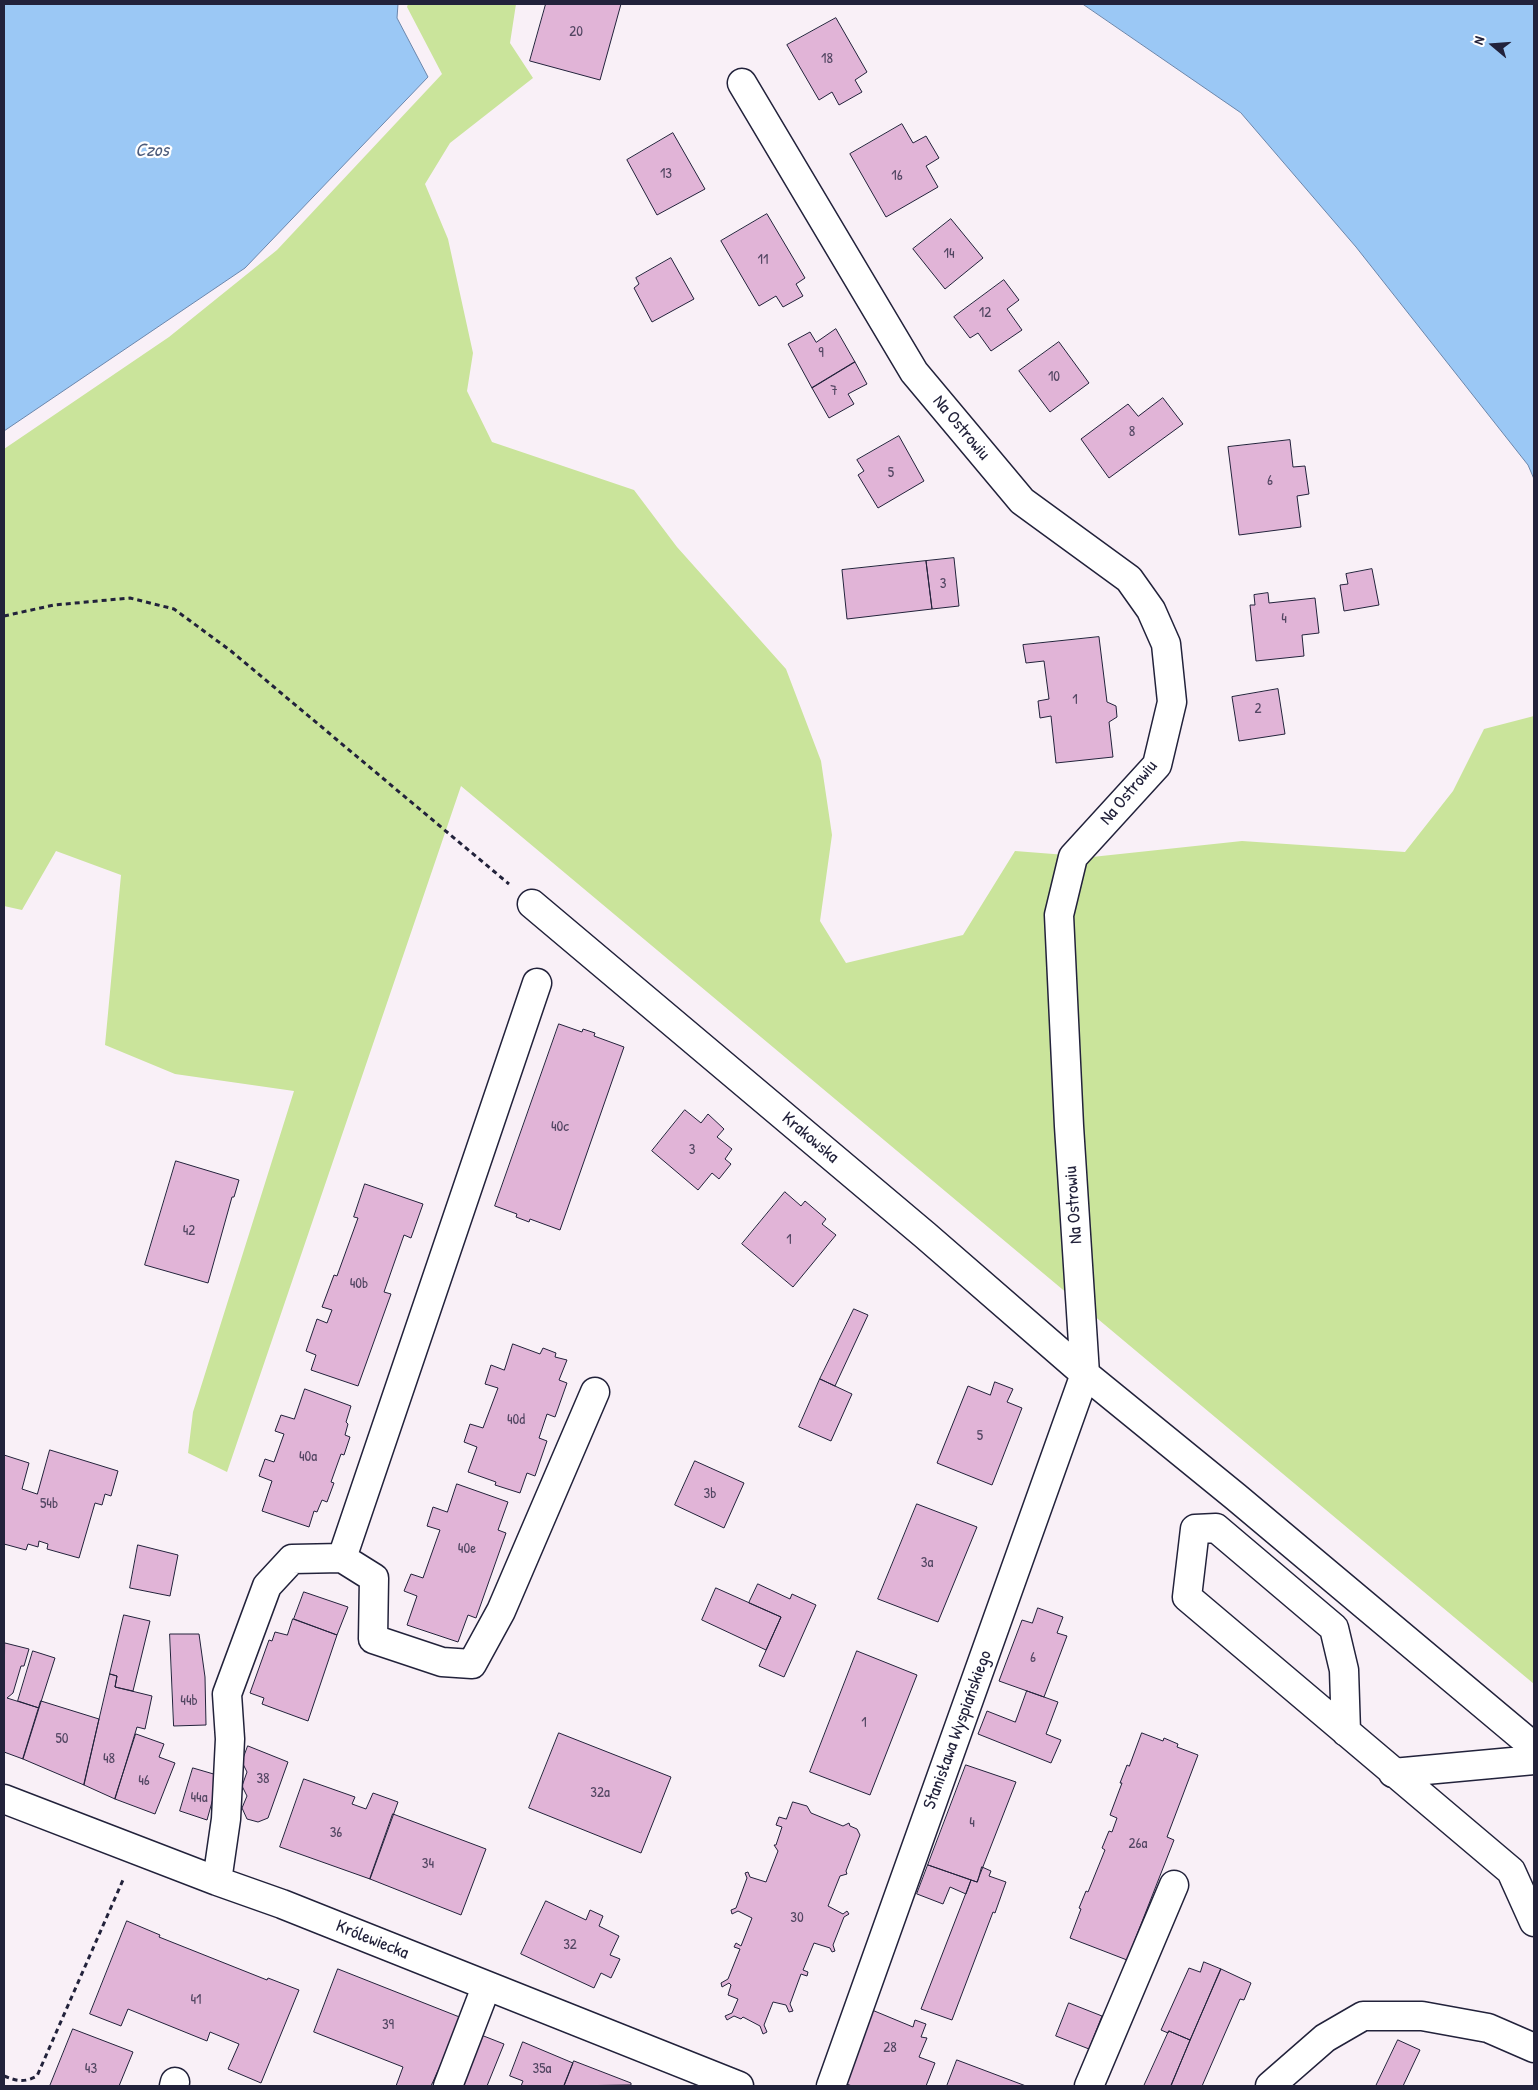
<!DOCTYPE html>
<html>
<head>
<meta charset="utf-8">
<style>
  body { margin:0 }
  #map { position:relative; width:1538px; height:2090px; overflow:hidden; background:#f9f0f7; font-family:"Patrick Hand",sans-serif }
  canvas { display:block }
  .frame { position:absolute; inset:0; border:5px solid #22223b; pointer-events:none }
  .north { position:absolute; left:1468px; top:20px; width:50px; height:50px; -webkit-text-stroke:4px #fff; paint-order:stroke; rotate:288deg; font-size:14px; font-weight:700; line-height:20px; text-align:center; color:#22223b }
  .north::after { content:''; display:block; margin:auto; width:18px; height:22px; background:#22223b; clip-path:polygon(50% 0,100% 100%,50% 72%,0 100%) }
</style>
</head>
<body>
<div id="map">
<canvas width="1538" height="2090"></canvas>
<div class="frame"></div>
<div class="north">N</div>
</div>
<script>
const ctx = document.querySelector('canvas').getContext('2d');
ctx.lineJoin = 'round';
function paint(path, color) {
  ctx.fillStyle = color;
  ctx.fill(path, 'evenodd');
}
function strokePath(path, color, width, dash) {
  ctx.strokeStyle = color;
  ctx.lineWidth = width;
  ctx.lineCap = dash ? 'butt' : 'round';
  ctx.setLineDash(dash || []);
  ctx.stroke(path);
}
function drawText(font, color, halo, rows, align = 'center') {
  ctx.font = font + ' "Patrick Hand",sans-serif';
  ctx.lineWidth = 4.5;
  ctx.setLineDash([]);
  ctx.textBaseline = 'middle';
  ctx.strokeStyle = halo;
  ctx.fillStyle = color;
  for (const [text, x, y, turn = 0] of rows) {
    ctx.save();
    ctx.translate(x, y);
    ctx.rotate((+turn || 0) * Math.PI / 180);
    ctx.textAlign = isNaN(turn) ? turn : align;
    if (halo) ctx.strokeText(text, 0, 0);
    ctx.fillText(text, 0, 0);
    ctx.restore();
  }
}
const green = new Path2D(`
  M408,4H516L510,43L533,78L450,143L425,184L448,239L473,353L467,391L492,442L634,490L677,547L786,669L821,761L832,835L820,921L846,963L963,935L1015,851L1092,857L1242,841L1405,852L1453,791L1484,729L1534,716V1684L461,786L227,1472L188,1453L193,1412L294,1091L175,1074L105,1045L121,875L56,851L22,910L4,906V449L169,337L277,250L442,74L407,7Z`);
const water = new Path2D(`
  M4,4H398L397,18L428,77L245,268L4,431Z
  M1083,4H1534V479L1528,465L1356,247L1241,113Z`);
const building = new Path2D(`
  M546,4H621L600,80L530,61Z
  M836,18L867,72L855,80L862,92L839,105L832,92L819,100L787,45Z
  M902,124L913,143L926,136L939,158L926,166L938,187L886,217L850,154Z
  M673,133L705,189L657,215L627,160Z
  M767,214L805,278L796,284L803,296L783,307L776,296L759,306L721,241Z
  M951,219L983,258L945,289L913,249Z
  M671,258L694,299L652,322L634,288L639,284L636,278Z
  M1004,280L1019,300L1007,309L1022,330L991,351L978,333L970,338L954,317Z
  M836,329L855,362L812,388L788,344L810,332L816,342Z
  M1059,342L1089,383L1050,412L1019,371Z
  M855,362L867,384L848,394L854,404L829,418L812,388Z
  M1163,398L1183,424L1109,478L1081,439L1128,404L1138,416Z
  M899,436L924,481L878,508L858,475L864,471L857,460Z
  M1290,440L1293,467L1305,466L1309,494L1297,496L1301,527L1239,535L1228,447Z
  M954,558L959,606L932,609L926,561Z
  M926,561L932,609L847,619L842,570Z
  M1372,569L1379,605L1344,611L1340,585L1348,584L1346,574Z
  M1268,593L1269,603L1315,598L1319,633L1302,635L1304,656L1256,661L1250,605H1255L1254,595Z
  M1099,637L1107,702L1116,706L1117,717L1109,722L1113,757L1056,763L1051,716L1040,718L1038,701L1049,699L1044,661L1026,663L1023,645Z
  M1278,689L1285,734L1239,741L1232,697Z
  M559,1024L582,1032L583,1029L595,1033L594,1036L624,1047L560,1230L530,1219L529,1222L516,1217L517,1214L495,1206Z
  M685,1110L701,1123L708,1114L724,1129L717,1137L732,1149L725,1159L731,1164L719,1179L712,1173L698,1190L652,1151Z
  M176,1161L239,1180L234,1197H232L208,1283L145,1265Z
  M365,1184L423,1204L411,1238L404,1235L384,1292L391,1294L358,1386L311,1370L316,1355L306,1351L317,1319L327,1323L332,1310L322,1307L334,1275L337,1276L358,1218L354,1217Z
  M785,1192L801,1206L805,1201L826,1219L822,1224L836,1235L793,1287L742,1244Z
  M854,1309L868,1315L835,1386L820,1379Z
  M513,1344L540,1354L543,1348L556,1353L555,1357L567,1360L559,1380L567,1383L555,1417L547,1414L539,1438L547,1441L535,1476L527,1473L520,1493L495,1485L496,1482L468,1472L477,1447L464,1442L470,1424L483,1428L498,1388L485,1384L491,1365L504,1370Z
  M820,1379L852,1394L831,1441L799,1427Z
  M995,1382L1013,1389L1007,1402L1022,1408L992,1485L937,1463L968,1386L990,1395Z
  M305,1389L351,1406L346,1422L348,1424L345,1435L350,1437L344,1455L341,1454L331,1482L334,1483L327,1502L322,1500L317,1512L314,1511L309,1527L262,1511L272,1481L259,1476L265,1459L274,1462L284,1434L275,1431L281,1415L294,1419Z
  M50,1450L118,1471L111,1496L105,1494L102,1505L95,1503L79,1558L47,1549L48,1544L39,1541L38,1547L28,1544L26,1550L4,1544V1455L29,1463L22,1489L37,1494Z
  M695,1461L744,1483L724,1528L675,1505Z
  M457,1484L508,1502L498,1530L506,1533L476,1618L468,1615L458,1642L407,1625L417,1596L404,1591L411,1574L423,1578L440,1530L427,1526L433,1507L447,1512Z
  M917,1504L977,1527L938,1622L878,1599Z
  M138,1545L178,1555L170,1596L130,1588Z
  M758,1584L790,1599L792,1594L816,1605L784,1677L759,1666L781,1617L749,1603Z
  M716,1588L781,1617L766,1650L702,1620Z
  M304,1592L348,1607L337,1635L294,1619Z
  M1038,1608L1063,1617L1057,1633L1067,1636L1044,1697L999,1681L1022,1620L1032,1623Z
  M124,1615L150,1621L133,1691L115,1687L117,1676L110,1674Z
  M293,1619L337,1635L308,1721L262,1704L264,1698L250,1693L269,1640L272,1641L275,1632L287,1635Z
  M170,1634H199L205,1677L206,1725L174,1726Z
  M5,1643L29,1649L24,1666H21L13,1693L7,1698L39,1708L23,1759L4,1752Z
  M33,1651L55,1658L39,1708L18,1701Z
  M857,1651L917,1675L870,1795L810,1772Z
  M110,1674L117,1676L115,1687L152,1696L145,1729L137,1727L115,1799L84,1785Z
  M1027,1691L1058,1702L1046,1734L1061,1740L1051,1763L978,1734L987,1711L1015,1722Z
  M41,1701L99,1719L84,1785L23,1759Z
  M559,1733L671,1777L641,1853L529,1808Z
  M1142,1733L1163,1741L1164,1738L1178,1744L1177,1747L1198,1755L1167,1837L1174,1840L1127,1960L1070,1938L1081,1909L1079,1908L1086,1891L1088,1892L1105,1850L1102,1848L1109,1831L1112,1832L1117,1818L1110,1815L1122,1783H1120L1127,1765L1129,1766Z
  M136,1734L164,1744L159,1757L175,1763L155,1814L115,1799Z
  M248,1746L288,1762L268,1818L258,1822L247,1819L242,1808L247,1796L242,1786L247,1772L242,1762Z
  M966,1765L1016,1782L977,1882L928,1865Z
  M193,1768L217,1775V1784L207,1820L180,1811Z
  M304,1779L355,1797L352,1804L366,1809L373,1793L398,1802L370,1879L280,1847Z
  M793,1802L807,1806L811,1813L843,1826L849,1823L850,1826L857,1829L860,1835L846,1871L847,1874L840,1876L828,1906L843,1914L847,1911L849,1914L844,1917L833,1945L835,1951L832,1952L830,1948L814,1943L803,1970L808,1972L807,1976L801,1974L790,2004L793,2011L789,2012L786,2005L773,2002L764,2025L767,2032L763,2034L760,2026L743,2017L741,2019L734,2016L727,2020L725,2016L732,2013L738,1999L728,1995L731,1985L729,1983L722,1987L721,1983L728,1979L740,1949L734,1947L736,1943L741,1946L752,1918L738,1911L732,1914L731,1910L736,1908L747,1878L745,1873L748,1872L750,1877L766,1882L778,1851L774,1845H776L782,1827L776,1825L779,1817L786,1819Z
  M393,1814L486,1849L461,1915L370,1879Z
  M928,1865L971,1880L966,1894L950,1887L943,1904L917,1894Z
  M982,1867L991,1871L989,1876L1006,1882L995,1913L993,1912L952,2020L921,2009L971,1880L977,1882Z
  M546,1901L586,1920L590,1910L603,1916L599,1926L619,1936L610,1955L620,1959L611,1978L601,1973L594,1988L521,1954Z
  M127,1921L160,1935L159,1937L267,1980L268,1978L299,1990L261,2083L228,2069L239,2044L210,2032L207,2041L128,2009L121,2026L90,2014Z
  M1204,1962L1221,1969L1190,2040L1169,2031L1168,2033L1161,2030L1189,1968L1200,1972Z
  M338,1969L462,2018L431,2086H396L403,2067L314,2032Z
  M1221,1969L1251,1983L1244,2000L1240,1999L1202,2086H1171Z
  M1069,2003L1102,2016L1089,2049L1056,2036Z
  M872,2010L913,2027L915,2020L926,2024L921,2037L927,2038L919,2057L935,2063L926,2086H852L844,2083Z
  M73,2029L133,2052L119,2086H50Z
  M1169,2031L1190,2040L1171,2086H1144Z
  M476,2033L504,2044L487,2086H455Z
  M1398,2040L1420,2050L1403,2086H1376Z
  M523,2042L573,2063L564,2086H521L523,2081L510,2076Z
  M957,2060L1026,2086H947Z
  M574,2061L631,2083V2085L564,2086Z`);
const path = new Path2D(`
  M4,616L54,605L130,598L174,609L231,651L509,884
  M4,2076C17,2081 24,2083 37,2076L123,1880`);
const minor = new Path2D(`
  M742,83L914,372L1022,501L1129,579L1151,610L1166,644L1172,702L1157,765L1073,857L1059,915L1069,1126L1085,1374L831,2086
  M532,904L925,1235L1085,1374L1236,1497L1534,1747
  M342,1558L374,1578L373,1639L442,1662L472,1664L501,1611L595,1392
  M1346,1732L1344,1670L1334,1628L1216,1528L1195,1529L1187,1597L1511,1871L1534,1922
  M1393,1773L1534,1760
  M4,1799L217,1881L282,1904L739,2086
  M217,1881L226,1819L230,1739L227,1694L267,1586L292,1559L342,1558L537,983
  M174,2086L175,2082
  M448,2086L486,1987
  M1089,2086L1174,1885
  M1270,2086L1325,2038L1363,2016H1422L1488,2028L1534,2048`);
const numberNames = [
  ["20",576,32],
  ["18",827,59],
  ["13",666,174],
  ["16",897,176],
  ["14",949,254],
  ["11",763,260],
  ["12",985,313],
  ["9",821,353],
  ["10",1054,377],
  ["7",834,391],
  ["8",1132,432],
  ["5",891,473],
  ["6",1270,481],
  ["3",943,584],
  ["4",1284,619],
  ["1",1075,700],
  ["2",1258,709],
  ["40c",560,1127],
  ["3",692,1150],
  ["42",189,1231],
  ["1",789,1240],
  ["40b",359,1284],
  ["40d",516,1420],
  ["5",980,1436],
  ["40a",308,1457],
  ["3b",710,1494],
  ["54b",49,1504],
  ["40e",467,1549],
  ["3a",927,1563],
  ["6",1033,1658],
  ["44b",189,1701],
  ["1",864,1723],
  ["50",62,1739],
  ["48",109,1759],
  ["38",263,1779],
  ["46",144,1781],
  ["32a",600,1793],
  ["44a",199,1798],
  ["4",972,1823],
  ["36",336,1833],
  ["26a",1138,1844],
  ["34",428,1864],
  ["30",797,1918],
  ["32",570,1945],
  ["41",196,2000],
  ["39",388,2025],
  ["28",890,2048],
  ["43",91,2069],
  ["35a",542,2069]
];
const streetNames = [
  ["Na Ostrowiu",961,428,50],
  ["Na Ostrowiu",1129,793,-50],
  ["Krakowska",810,1138,40],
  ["Na Ostrowiu",1074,1205,-94],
  ["Stanisława Wyspiańskiego",958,1730,-70],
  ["Królewiecka",372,1940,22]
];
const waterNames = [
  ["Czos",152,151]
];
paint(green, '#cae49b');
paint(water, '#9bc8f5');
strokePath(water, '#6b86ab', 1);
paint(building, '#e1b4d7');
strokePath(building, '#22223b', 1);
strokePath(minor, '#22223b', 31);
strokePath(path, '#22223b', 3, [5, 4]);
strokePath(minor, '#fff', 28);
drawText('15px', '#524662', null, numberNames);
drawText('18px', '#22223b', '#fff', streetNames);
drawText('italic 19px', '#4c5c7c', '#fff', waterNames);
</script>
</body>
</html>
